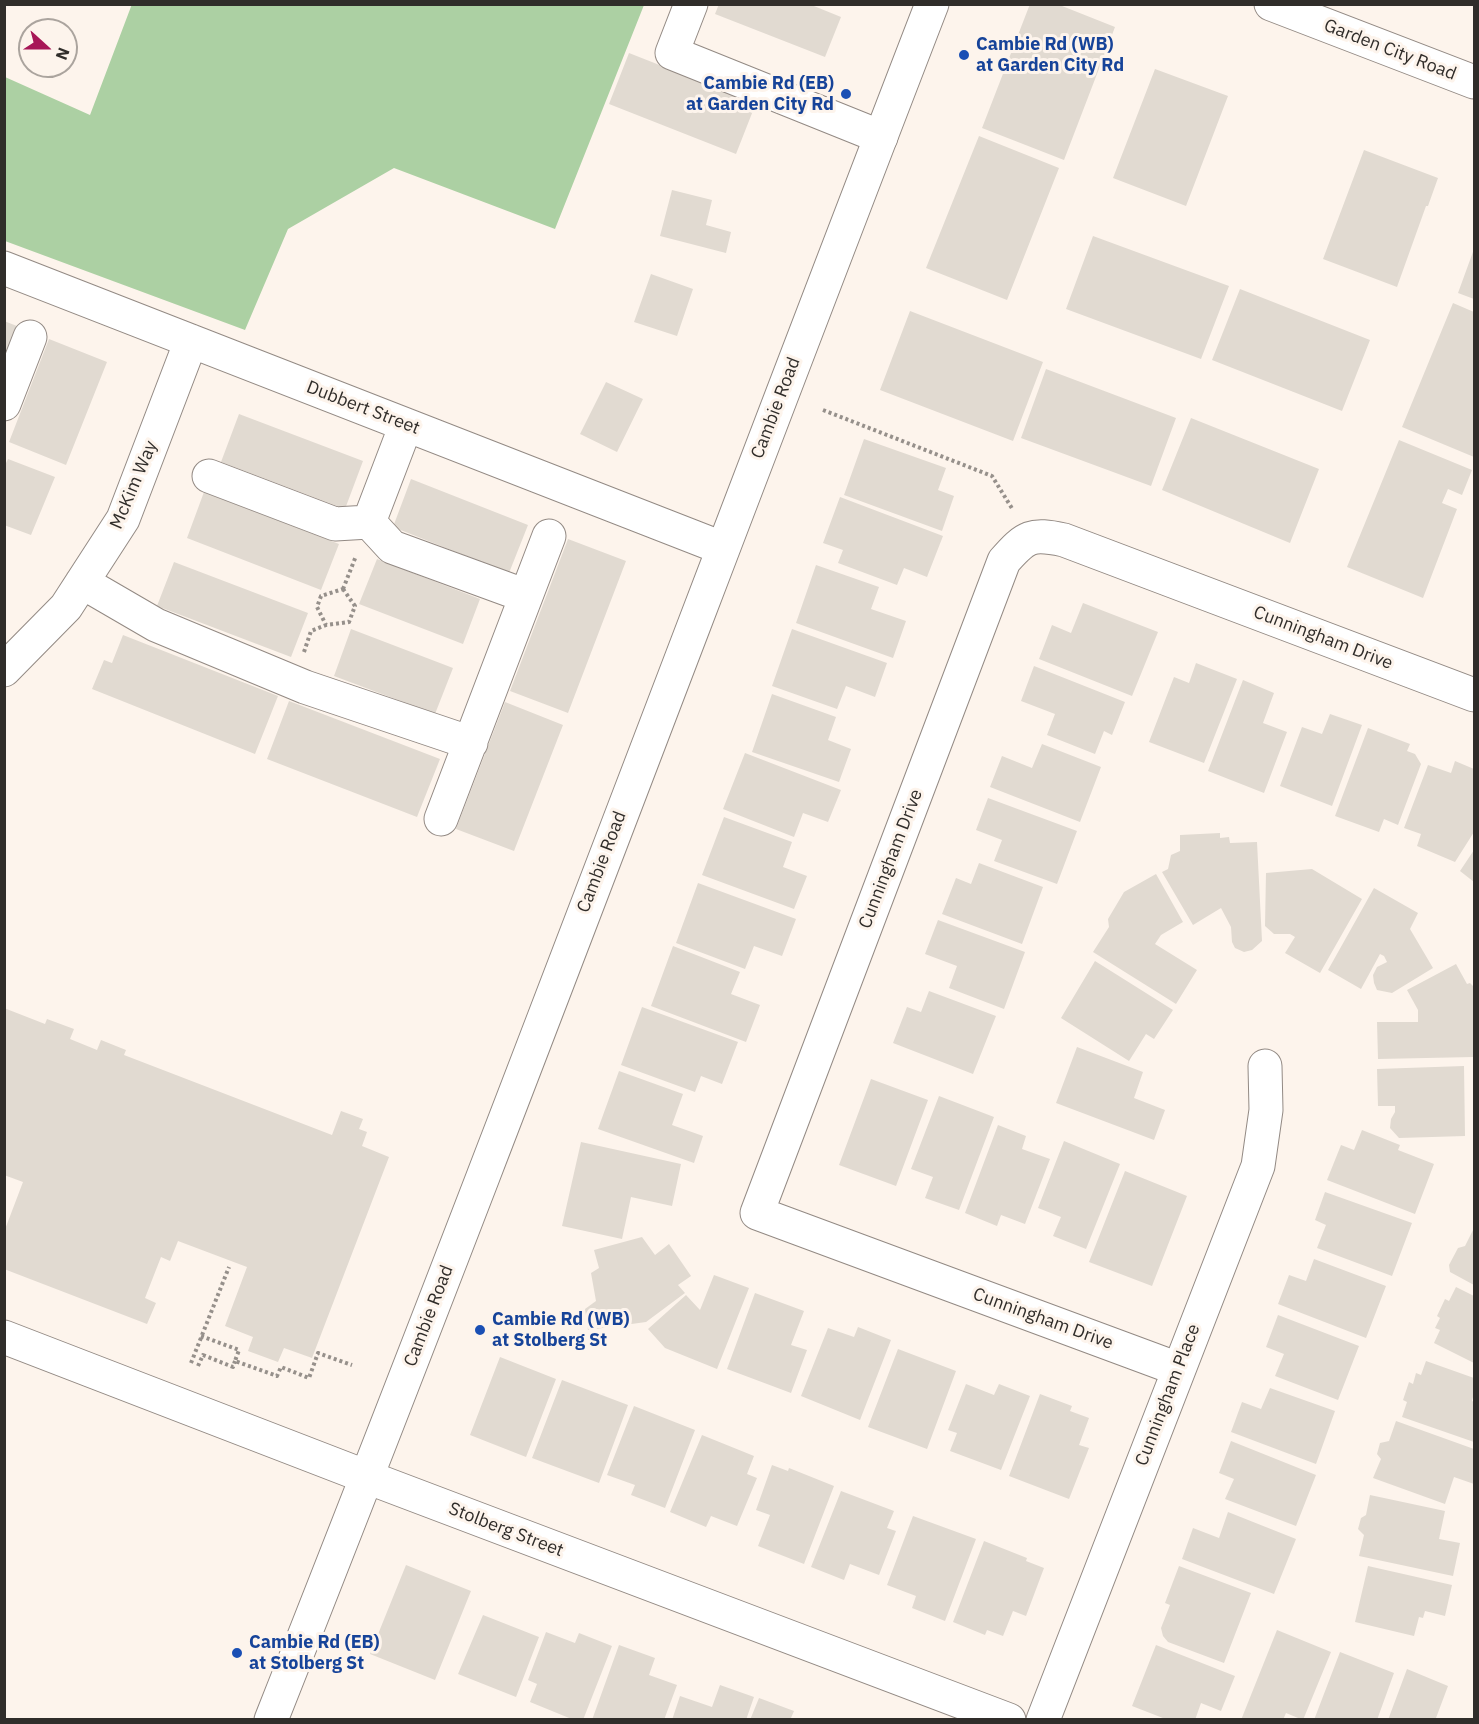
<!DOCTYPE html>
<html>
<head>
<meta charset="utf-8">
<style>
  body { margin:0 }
  #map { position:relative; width:1479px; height:1724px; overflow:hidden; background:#fdf4ec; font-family:"IBM Plex Sans",sans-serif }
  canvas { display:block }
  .frame { position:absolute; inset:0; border:6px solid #302d2a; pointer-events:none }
  .north { position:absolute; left:18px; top:18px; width:60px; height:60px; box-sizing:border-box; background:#fdf4ec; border:2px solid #aba49e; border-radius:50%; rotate:111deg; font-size:16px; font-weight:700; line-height:24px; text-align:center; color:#302d2a }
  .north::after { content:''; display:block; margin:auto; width:21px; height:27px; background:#a71757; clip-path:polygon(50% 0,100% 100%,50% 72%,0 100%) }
</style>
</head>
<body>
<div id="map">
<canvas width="1479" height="1724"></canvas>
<div class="frame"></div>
<div class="north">N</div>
</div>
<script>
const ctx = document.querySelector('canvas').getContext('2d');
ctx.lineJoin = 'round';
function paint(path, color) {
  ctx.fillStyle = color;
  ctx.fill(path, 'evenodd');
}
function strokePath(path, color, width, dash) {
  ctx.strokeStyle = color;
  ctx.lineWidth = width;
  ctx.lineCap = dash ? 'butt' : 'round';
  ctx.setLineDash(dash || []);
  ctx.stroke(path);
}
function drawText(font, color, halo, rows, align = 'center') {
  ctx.font = font + ' "IBM Plex Sans",sans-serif';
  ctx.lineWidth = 6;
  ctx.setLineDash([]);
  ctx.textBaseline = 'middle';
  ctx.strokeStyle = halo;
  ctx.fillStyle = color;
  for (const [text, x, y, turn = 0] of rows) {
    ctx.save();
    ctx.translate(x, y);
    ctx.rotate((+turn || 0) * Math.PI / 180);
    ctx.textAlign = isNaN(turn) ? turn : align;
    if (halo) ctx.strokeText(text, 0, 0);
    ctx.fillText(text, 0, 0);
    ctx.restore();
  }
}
const green = new Path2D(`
  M132,4H644V5L555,229L394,168L288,229L245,330L5,241V77L90,115Z`);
const building = new Path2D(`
  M719,4H809L841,17L825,57L715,14Z
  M1030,4H1057L1115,27L1064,160L982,128Z
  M629,53L756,103L736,154L609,104Z
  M1155,69L1228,96L1186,206L1113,178Z
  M979,136L1059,168L1007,300L926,268Z
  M1364,150L1438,178L1428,206H1426L1397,287L1323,259Z
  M672,190L712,200L706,225L731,232L726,253L660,236Z
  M1093,236L1229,286L1201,359L1066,309Z
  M1474,249V299L1458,293Z
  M651,274L693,289L677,336L634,322Z
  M1240,289L1370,340L1342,411L1212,360Z
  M1453,303L1474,312V457L1402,427Z
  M910,311L1043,362L1013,441L880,390Z
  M4,321L17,326L4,358Z
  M49,339L107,362L66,465L9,442Z
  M1046,369L1176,418L1151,486L1021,438Z
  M606,382L643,399L617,452L580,434Z
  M239,414L363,461L345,509L221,462Z
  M1191,418L1319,469L1290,543L1162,490Z
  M864,439L946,468L938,490L954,496L942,531L844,495Z
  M1399,440L1472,470L1462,495L1448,489L1442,503L1457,509L1423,598L1347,567Z
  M8,459L55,477L31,535L4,525V467Z
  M411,479L528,525L509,573L393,527Z
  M204,492L339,544L321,590L187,538Z
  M840,497L943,536L927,577L904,568L897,585L838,563L843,550L823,543Z
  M568,539L626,561L568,713L510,691Z
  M377,559L480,599L463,644L359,604Z
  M174,562L308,613L291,657L157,606Z
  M816,565L879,587L871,609L906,621L893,658L796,623Z
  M1083,603L1158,632L1132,696L1039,659L1052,625L1071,633Z
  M351,629L453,668L435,714L334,676Z
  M792,629L887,663L875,697L846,686L837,709L772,686Z
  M123,635L278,696L255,754L92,689L104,660L112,663Z
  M1196,663L1237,679L1204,763L1149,742L1174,677L1189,683Z
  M1034,666L1125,702L1112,735L1104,731L1095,754L1047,735L1055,714L1021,701Z
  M1243,680L1274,693L1263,723L1287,732L1264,793L1208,771Z
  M772,694L836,717L828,740L851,749L839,782L752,752Z
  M289,701L440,759L417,817L267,759Z
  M505,702L563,725L514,851L456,829Z
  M1330,714L1362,725L1332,806L1280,786L1302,727L1322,734Z
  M1368,728L1410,744L1407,751L1415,754L1421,764L1398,825L1384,819L1379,832L1335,816Z
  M1042,744L1101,767L1080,822L990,787L1002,756L1032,768Z
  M745,753L841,790L828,822L803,813L794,837L723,809Z
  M1455,761L1474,769V832L1455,862L1417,846L1421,834L1404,828L1428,765L1451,773Z
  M988,798L1077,831L1057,884L994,861L1002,840L976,830Z
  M724,817L792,842L783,867L807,876L794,909L702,875Z
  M1220,833V838L1229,837L1230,843L1257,842L1262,941L1252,950L1244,952L1235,948L1232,942L1231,927L1221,908L1193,925L1162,872L1168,869L1171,855L1180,851V835Z
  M1474,850V882L1460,871Z
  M979,863L1043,887L1022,944L942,914L956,878L971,884Z
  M1312,869L1362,899L1320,973L1285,953L1295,937L1290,934H1274L1265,926L1266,873Z
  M1156,874L1183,922L1161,935L1155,944L1197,970L1176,1004L1093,952L1109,927L1108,919L1124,892Z
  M698,883L796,919L782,956L754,946L745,969L676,943Z
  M1374,888L1418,913L1410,929L1433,968L1392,993L1377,990L1374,983L1373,975L1377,967L1387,962L1384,956L1380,954L1361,989L1328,970Z
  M938,920L1025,952L1004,1009L949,988L957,966L925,954Z
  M673,946L740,972L731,994L760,1005L746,1042L651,1006Z
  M1095,961L1173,1010L1154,1039L1146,1034L1129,1061L1061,1018Z
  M1456,964L1467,984L1470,983L1474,987V1057L1378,1059L1377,1022H1418V1010L1407,990Z
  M929,991L996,1016L973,1074L893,1043L907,1007L921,1012Z
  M642,1007L738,1042L722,1084L701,1076L695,1092L621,1065Z
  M4,1008L45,1024L47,1019L74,1029L70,1039L97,1050L101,1040L126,1050L124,1055L332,1135L341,1111L363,1119L359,1129L367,1132L362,1146L389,1157L312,1358L284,1348L278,1362L248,1351L253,1337L225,1326L247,1267L178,1241L170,1261L161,1257L145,1298L156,1303L147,1324L4,1269V1232L23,1182L4,1175Z
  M1077,1047L1143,1072L1134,1098L1165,1110L1154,1140L1056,1103Z
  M1464,1066L1465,1136L1399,1138L1390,1128L1391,1119L1395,1112V1106H1378L1377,1069Z
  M619,1071L683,1094L672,1125L703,1136L694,1163L598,1129Z
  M871,1079L928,1100L896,1186L839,1165Z
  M939,1096L994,1117L959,1210L925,1198L933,1177L911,1169Z
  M998,1125L1026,1136L1022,1149L1050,1159L1025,1224L1001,1215L997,1226L965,1213Z
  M1362,1130L1400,1145L1398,1150L1434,1164L1415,1214L1327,1180L1341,1145L1354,1150Z
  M1064,1141L1120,1164L1086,1249L1053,1236L1061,1217L1038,1208Z
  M581,1142L681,1164L672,1206L631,1197L622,1239L562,1226Z
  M1125,1171L1187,1196L1152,1286L1089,1262Z
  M1325,1192L1412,1223L1392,1276L1317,1248L1326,1225L1315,1220Z
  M1474,1228V1285L1450,1272L1449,1265L1458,1248L1465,1246Z
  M642,1237L655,1255L669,1244L691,1276L678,1285L685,1293L646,1322L588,1330L585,1309L596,1301L591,1273L599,1268L594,1250Z
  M1314,1259L1386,1286L1366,1338L1278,1304L1289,1275L1306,1281Z
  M714,1275L749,1288L717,1369L665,1348L648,1329L686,1295L700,1310Z
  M1456,1287L1474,1296V1363L1434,1343L1440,1330L1435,1328L1440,1318L1437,1316L1445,1299L1449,1301Z
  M755,1293L804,1311L791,1345L807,1350L791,1393L727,1369Z
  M1278,1315L1359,1346L1338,1400L1275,1376L1284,1354L1266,1347Z
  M858,1327L891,1340L860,1420L801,1396L828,1328L854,1337Z
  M898,1349L956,1371L927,1449L868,1427Z
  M500,1357L556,1379L526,1457L470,1435Z
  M1426,1361L1474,1378V1393L1472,1401L1474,1402V1442L1402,1417L1407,1402L1403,1400L1409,1382L1413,1384L1416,1373L1421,1375Z
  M562,1380L628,1405L599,1483L532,1458Z
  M966,1384L994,1395L999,1384L1030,1396L1001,1470L950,1451L957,1433L948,1430Z
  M1270,1388L1335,1411L1316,1464L1231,1432L1242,1402L1261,1409Z
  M1040,1394L1072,1406L1070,1411L1089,1418L1079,1445L1089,1448L1069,1499L1009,1476Z
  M634,1406L695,1430L665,1508L631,1495L635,1485L607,1475Z
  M1396,1421L1474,1449V1484L1454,1477L1445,1504L1373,1478L1381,1459L1377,1454L1380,1443L1389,1441Z
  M702,1435L754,1456L747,1474L757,1478L737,1526L711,1516L706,1527L670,1512Z
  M1231,1441L1316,1475L1296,1526L1225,1499L1234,1479L1219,1473Z
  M772,1465L788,1471L789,1468L834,1486L804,1564L758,1546L770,1515L756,1510Z
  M841,1491L894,1511L887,1528L896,1531L879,1575L850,1564L844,1580L811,1567Z
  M1370,1495L1445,1511L1439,1539L1460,1543L1453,1576L1359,1556L1364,1535L1358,1529L1361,1518L1366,1515Z
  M1228,1512L1296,1539L1274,1594L1182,1559L1193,1528L1219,1538Z
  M913,1516L976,1539L945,1621L912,1608L916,1596L887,1585Z
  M984,1541L1027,1558L1026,1561L1044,1568L1026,1616L1013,1611L1003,1636L987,1630L985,1635L953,1622Z
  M406,1565L471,1591L435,1680L370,1654Z
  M1179,1566L1251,1593L1224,1663L1168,1642L1163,1636L1161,1628L1170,1605L1165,1603Z
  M1368,1566L1452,1585L1445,1616L1425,1611L1423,1618L1419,1617L1414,1636L1355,1622Z
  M483,1615L539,1637L516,1697L458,1674Z
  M1277,1630L1331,1652L1303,1720L1286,1713L1283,1720H1241Z
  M546,1632L575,1643L579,1633L612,1646L583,1720H574L530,1702L537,1684L528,1680Z
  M619,1645L655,1658L649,1675L677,1685L664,1720H592Z
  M1156,1645L1235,1676L1221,1711L1201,1703L1195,1720H1168L1132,1706Z
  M1340,1652L1394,1673L1377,1720H1314Z
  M1407,1669L1448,1686L1436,1718L1441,1720H1388Z
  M720,1685L754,1697L746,1720H672L680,1696L712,1707Z
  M759,1698L794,1711L791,1718L796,1720H750Z`);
const path = new Path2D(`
  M823,410L992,476L1013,510
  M343,589L355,606L349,622L326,625L317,607L321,596Z
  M343,589L356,556
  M304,652L311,631L326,625
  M201,1336L239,1350L235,1361L277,1376L281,1367L309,1378L318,1353L352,1365
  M191,1363L229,1267
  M198,1366L203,1355L233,1367L235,1361`);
const minor = new Path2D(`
  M691,4L672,53L881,137
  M4,268L722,548
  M4,404L30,337
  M209,476L335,524L369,522L392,547L526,596
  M369,522L406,425
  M82,582L156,625L305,687L471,743
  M4,670L66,607L123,519L191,341
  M441,819L549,536
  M4,1337L367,1477L1009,1720
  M1178,1369L757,1213L1004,561C1026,536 1031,533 1064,540L1474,695
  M1043,1720L1258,1166L1266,1110L1265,1066`);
const major = new Path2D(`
  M1271,4L1474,82
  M271,1720C497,1150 711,576 932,4`);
const markers = [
  [964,55,6,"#1a4fb4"],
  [846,94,6,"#1a4fb4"],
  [480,1330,6,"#1a4fb4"],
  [237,1653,6,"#1a4fb4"]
];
const transitNames = [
  ["Cambie Rd (WB)",976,45],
  ["at Garden City Rd",976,66],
  ["Cambie Rd (EB)",834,84,"right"],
  ["at Garden City Rd",834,105,"right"],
  ["Cambie Rd (WB)",492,1320],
  ["at Stolberg St",492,1341],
  ["Cambie Rd (EB)",249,1643],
  ["at Stolberg St",249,1664]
];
const streetNames = [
  ["Garden City Road",1390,50,21],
  ["Dubbert Street",363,408,21],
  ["Cambie Road",776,408,-69],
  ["McKim Way",134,485,-67],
  ["Cunningham Drive",1323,638,21],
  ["Cunningham Drive",891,859,-69],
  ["Cambie Road",602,862,-69],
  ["Cambie Road",429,1316,-69],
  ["Cunningham Drive",1043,1319,20],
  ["Cunningham Place",1168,1395,-69],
  ["Stolberg Street",506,1530,21]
];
paint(green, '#acd0a3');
paint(building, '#e1dad1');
strokePath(minor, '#938a84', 35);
strokePath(major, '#938a84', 35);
strokePath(path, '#96908b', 4, [3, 3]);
strokePath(minor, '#fff', 33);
strokePath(major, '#fff', 33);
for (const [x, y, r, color] of markers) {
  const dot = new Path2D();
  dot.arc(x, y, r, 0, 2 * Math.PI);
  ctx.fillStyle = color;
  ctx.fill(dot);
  strokePath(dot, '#fdf4ec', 2);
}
drawText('bold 18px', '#164399', '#fdf4ec', transitNames, 'left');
drawText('18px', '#302d2a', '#fdf4ec', streetNames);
</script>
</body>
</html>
